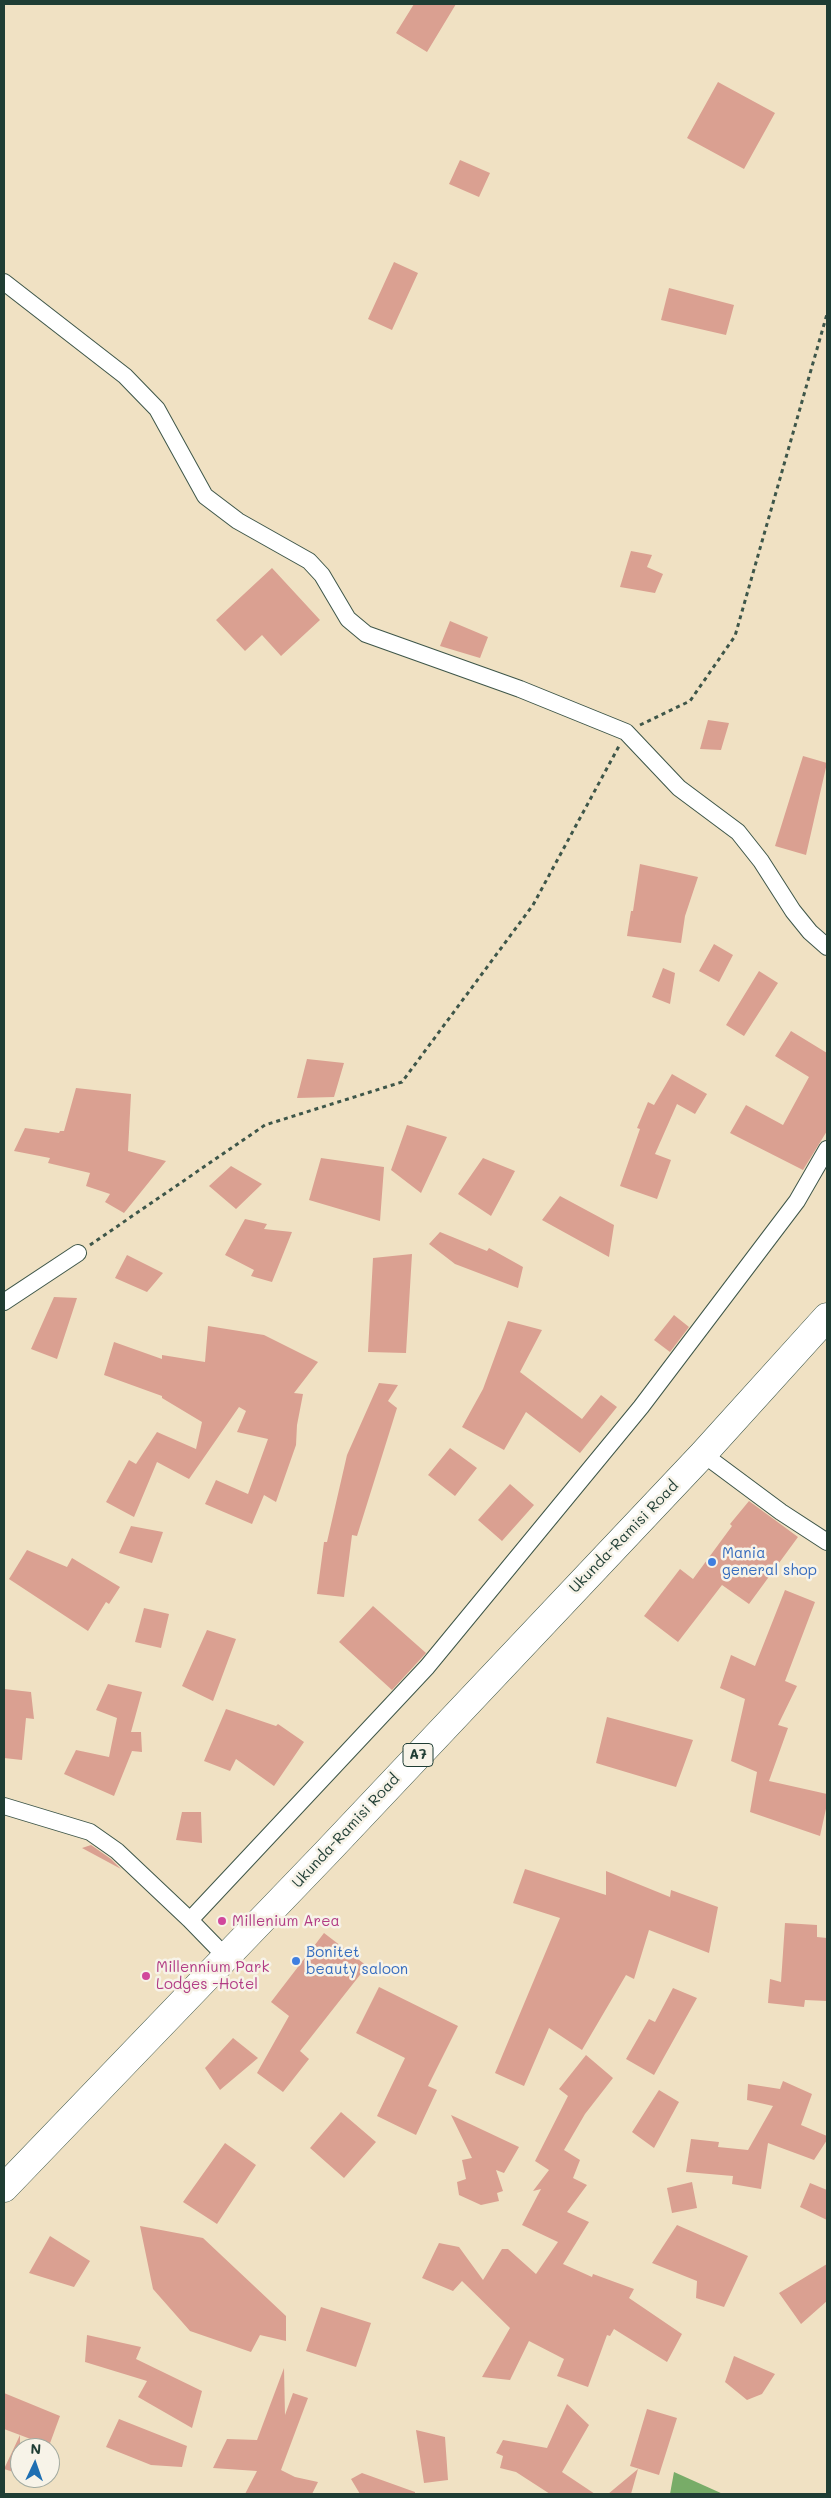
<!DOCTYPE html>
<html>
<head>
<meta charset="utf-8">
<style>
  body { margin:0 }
  #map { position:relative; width:831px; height:2498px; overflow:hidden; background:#f0e1c3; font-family:Mali,sans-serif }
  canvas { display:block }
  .frame { position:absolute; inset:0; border:5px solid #1f3d34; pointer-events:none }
  .north { position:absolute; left:10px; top:2438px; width:50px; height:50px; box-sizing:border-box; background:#f7f3e8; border:1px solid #a1aaa0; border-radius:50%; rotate:3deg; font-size:14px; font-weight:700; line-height:20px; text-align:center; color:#1f3d34 }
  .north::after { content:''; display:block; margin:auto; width:18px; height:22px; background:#1f6fb2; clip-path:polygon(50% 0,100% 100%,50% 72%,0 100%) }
</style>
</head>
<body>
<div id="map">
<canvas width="831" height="2498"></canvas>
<div class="frame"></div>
<div class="north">N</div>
</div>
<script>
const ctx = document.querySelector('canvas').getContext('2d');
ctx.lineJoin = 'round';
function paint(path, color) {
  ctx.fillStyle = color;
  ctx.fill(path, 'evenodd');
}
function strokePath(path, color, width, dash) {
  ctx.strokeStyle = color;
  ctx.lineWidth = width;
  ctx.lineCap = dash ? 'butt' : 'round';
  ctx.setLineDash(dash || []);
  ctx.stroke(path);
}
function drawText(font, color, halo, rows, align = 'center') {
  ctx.font = font + ' Mali,sans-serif';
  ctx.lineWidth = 5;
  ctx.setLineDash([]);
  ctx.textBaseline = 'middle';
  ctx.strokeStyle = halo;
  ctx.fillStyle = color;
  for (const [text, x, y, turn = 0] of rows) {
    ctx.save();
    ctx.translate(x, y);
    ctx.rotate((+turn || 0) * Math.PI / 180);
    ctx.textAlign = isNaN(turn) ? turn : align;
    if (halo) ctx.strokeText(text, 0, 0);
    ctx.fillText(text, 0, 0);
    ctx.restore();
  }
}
const forest = new Path2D(`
  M674,2472L723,2494H670Z`);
const building = new Path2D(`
  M414,4H456L427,52L396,33Z
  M718,82L775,113L744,169L687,138Z
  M460,160L490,173L479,197L449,184Z
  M394,262L418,273L392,330L368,319Z
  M669,288L734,305L726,335L661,320Z
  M631,551L652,555L647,567L663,574L655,593L620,587Z
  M272,568L320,620L281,656L262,635L245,651L216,620Z
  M450,621L488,637L480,658L440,646Z
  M708,720L729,723L721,750L700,749Z
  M803,756L827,763L806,855L775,846Z
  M640,864L698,877L685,916L681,943L627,936L631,911H633Z
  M714,944L733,955L719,982L699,971Z
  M663,968L675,973L670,1004L652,997Z
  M759,971L778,983L744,1036L726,1025Z
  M791,1031L827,1053V1131L803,1170L730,1133L746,1105L783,1125L809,1077L775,1056Z
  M307,1059L344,1063L334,1097L297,1098Z
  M672,1074L707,1094L695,1114L677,1104L655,1154L671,1160L657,1199L620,1186L640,1129L637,1128L648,1102L654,1105Z
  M76,1088L131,1094L128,1151L166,1161L124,1213L105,1202L110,1194L86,1186L90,1173L48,1163L50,1158L14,1151L25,1128L59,1133L60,1131H64Z
  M407,1125L447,1137L421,1193L391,1170Z
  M321,1158L384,1167L380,1221L309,1200Z
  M483,1158L515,1171L491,1216L458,1194Z
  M231,1166L262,1184L236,1209L209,1186Z
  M560,1196L614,1225L609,1257L542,1220Z
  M245,1219L267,1224L264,1229L292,1232L272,1282L251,1276L254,1270L225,1255Z
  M440,1232L487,1251L489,1248L523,1267L518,1288L455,1264L429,1244Z
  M412,1254L406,1353L368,1352L373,1258Z
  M127,1255L163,1273L147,1292L115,1278Z
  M54,1297L77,1298L57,1359L31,1349Z
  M674,1315L689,1327L670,1352L654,1340Z
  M508,1321L542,1330L520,1372L582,1419L601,1395L617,1407L580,1453L526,1412L504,1450L462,1427L483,1389Z
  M208,1326L264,1335L318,1362L294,1393L303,1394L297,1425L296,1445L276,1502L264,1495L252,1524L205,1504L216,1480L248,1494L268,1439L237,1432L246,1411L239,1407L189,1479L157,1462L134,1517L106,1502L129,1460L136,1464L157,1432L196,1449L202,1422L162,1398V1396L104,1375L114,1342L162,1359V1355L205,1362Z
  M379,1383L398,1385L388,1401L397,1408L357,1536L352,1535L344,1597L317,1594L324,1542H327L347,1455Z
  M450,1448L477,1468L455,1496L428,1475Z
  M510,1484L534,1505L502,1541L478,1520Z
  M749,1501L798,1537L749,1604L722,1585L678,1642L644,1616L680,1569L693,1579L732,1526L730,1524Z
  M131,1526L163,1532L152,1563L119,1553Z
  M27,1550L67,1567L72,1558L120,1587L109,1604L106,1602L88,1631L9,1579Z
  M785,1590L815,1602L785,1681L797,1686L778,1725L788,1728L769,1781L827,1794V1804L820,1836L750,1812L757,1772L731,1761L745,1699L720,1688L731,1655L755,1666Z
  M373,1606L426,1653L392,1690L339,1642Z
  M144,1608L169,1614L161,1648L135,1642Z
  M207,1630L236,1639L213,1701L182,1686Z
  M108,1684L142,1692L131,1732H141L142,1752L132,1751L114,1796L64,1774L76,1750L109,1757L117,1718L96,1710Z
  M4,1689L31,1692L34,1719L26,1718L22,1760L4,1758Z
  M226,1709L276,1726L278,1724L304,1742L274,1786L236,1759L230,1771L204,1761Z
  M607,1717L693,1740L676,1787L596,1763Z
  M182,1812H201L202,1843L176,1840Z
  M91,1845L111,1859L121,1869L82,1848Z
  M525,1869L606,1895V1871L670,1897L671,1890L718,1907L709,1953L649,1930L634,1979L626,1975L582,2050L549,2028L524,2086L495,2073L560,1918L513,1903Z
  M785,1923L817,1925V1937L827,1938V2001L805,2000L804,2007L768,2003L770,1979L781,1982Z
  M324,1933L367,1966L300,2051L309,2059L283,2092L257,2073L289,2016L271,2002Z
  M379,1987L458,2026L428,2086L437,2090L416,2135L377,2116L405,2058L356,2033Z
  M673,1988L697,1998L654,2075L626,2059L649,2019L655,2022Z
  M233,2038L258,2058L220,2090L205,2068Z
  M586,2055L613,2078L585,2114L564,2150L580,2160L573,2178L587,2185L567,2212L589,2222L563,2264L592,2277L593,2274L634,2289L629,2298L682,2334L667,2362L614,2329L610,2336L607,2335L588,2387L557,2376L564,2359L529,2341L510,2380L482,2377L510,2328L462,2281L453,2291L422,2278L439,2243L459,2247L483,2280L502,2249H508L536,2274L558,2242L522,2225L541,2189L533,2191L549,2170L535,2161L568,2096L559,2089Z
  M783,2081L812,2094L801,2125L827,2136V2140L814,2160L768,2143L761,2189L732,2184L733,2176L686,2172L691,2139L719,2142L718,2147L748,2150L773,2106L747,2100L748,2084L780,2089Z
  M659,2090L679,2102L654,2148L632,2132Z
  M341,2112L376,2142L344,2178L310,2148Z
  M451,2115L519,2147L504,2173L496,2170L503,2191L497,2193L499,2201L481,2205L459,2195L457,2182L466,2179L462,2160L472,2158Z
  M225,2143L256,2165L217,2224L183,2202Z
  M692,2182L697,2208L672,2213L667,2188Z
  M810,2183L827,2190V2220L800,2207Z
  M677,2225L748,2256L724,2307L696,2298L697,2281L652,2263Z
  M140,2226L203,2238L286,2316V2341L260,2335L251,2352L190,2331L153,2289Z
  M50,2236L90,2261L74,2287L29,2273Z
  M827,2264V2301L801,2324L779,2293Z
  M321,2307L371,2323L356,2367L306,2351Z
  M87,2335L141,2347L136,2359L202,2391L192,2428L138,2397L147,2381L85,2362Z
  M734,2356L775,2374L762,2394L747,2400L725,2382Z
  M284,2368L285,2415L293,2393L308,2398L281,2470L295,2477L318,2482L312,2494H245L257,2471L213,2468L227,2439L257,2440Z
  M4,2393L60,2416L49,2446L20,2435V2474L4,2469L20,2435L4,2429Z
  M567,2404L589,2425L562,2472L595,2494H550L516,2472L500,2468L503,2456L496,2453L503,2440L547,2448Z
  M647,2409L677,2418L659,2475L630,2466Z
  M119,2419L187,2446L182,2467L151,2465L106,2447Z
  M416,2430L445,2437L448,2480L424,2483Z
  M638,2469L631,2494H608Z
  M362,2473L415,2492V2494H360L351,2479Z`);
const path = new Path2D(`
  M640,725L690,701L735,636L827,314
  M90,1245L265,1125L402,1082L533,905L619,746`);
const street = new Path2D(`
  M4,282L125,376L157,409L205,496L238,521L309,561L322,575L348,619L366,634L520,689L626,732L679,788L738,832L761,861L793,911L810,932L827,947
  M4,1302L78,1253
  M703,1454L781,1512L827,1542
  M4,1806L90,1832L117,1851L190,1920
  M226,1957L190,1920L427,1667L641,1407L797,1201L827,1149`);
const highway = new Path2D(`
  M4,2188L328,1851L703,1454L827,1317`);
const markers = [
  [712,1562,5,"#3f7fe0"],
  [222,1921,5,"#d1479c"],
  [296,1961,5,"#3f7fe0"],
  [146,1976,5,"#d1479c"]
];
const shields = [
  [418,1755,30]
];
const shieldNames = [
  ["A7",418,1755]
];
const streetNames = [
  ["Ukunda-Ramisi Road",624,1537,-46],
  ["Ukunda-Ramisi Road",346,1831,-47]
];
const shopNames = [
  ["Mania",722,1553],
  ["general shop",722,1570],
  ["Bonitet",306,1952],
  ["beauty saloon",306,1969]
];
const hotelNames = [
  ["Millenium Area",232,1921],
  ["Millennium Park",156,1967],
  ["Lodges -Hotel",156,1984]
];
paint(forest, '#78ac68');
paint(building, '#daa091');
strokePath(street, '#3e5649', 18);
strokePath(highway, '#3e5649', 29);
strokePath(path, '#3e5649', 3, [4, 4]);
strokePath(street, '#fff', 16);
strokePath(highway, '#fff', 28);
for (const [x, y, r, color] of markers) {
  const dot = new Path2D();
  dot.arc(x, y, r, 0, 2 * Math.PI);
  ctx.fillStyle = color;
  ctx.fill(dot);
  strokePath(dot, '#f7f3e8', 2);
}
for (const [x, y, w] of shields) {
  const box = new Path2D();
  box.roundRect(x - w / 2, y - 11.5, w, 23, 4);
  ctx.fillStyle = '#f7f3e8';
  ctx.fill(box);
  strokePath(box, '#1f3d34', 1);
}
drawText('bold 14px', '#1f3d34', null, shieldNames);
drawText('15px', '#1f3d34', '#f7f3e8', streetNames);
drawText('15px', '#366cbe', '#f7f3e8', shopNames, 'left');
drawText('15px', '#b23c85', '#f7f3e8', hotelNames, 'left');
</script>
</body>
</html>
